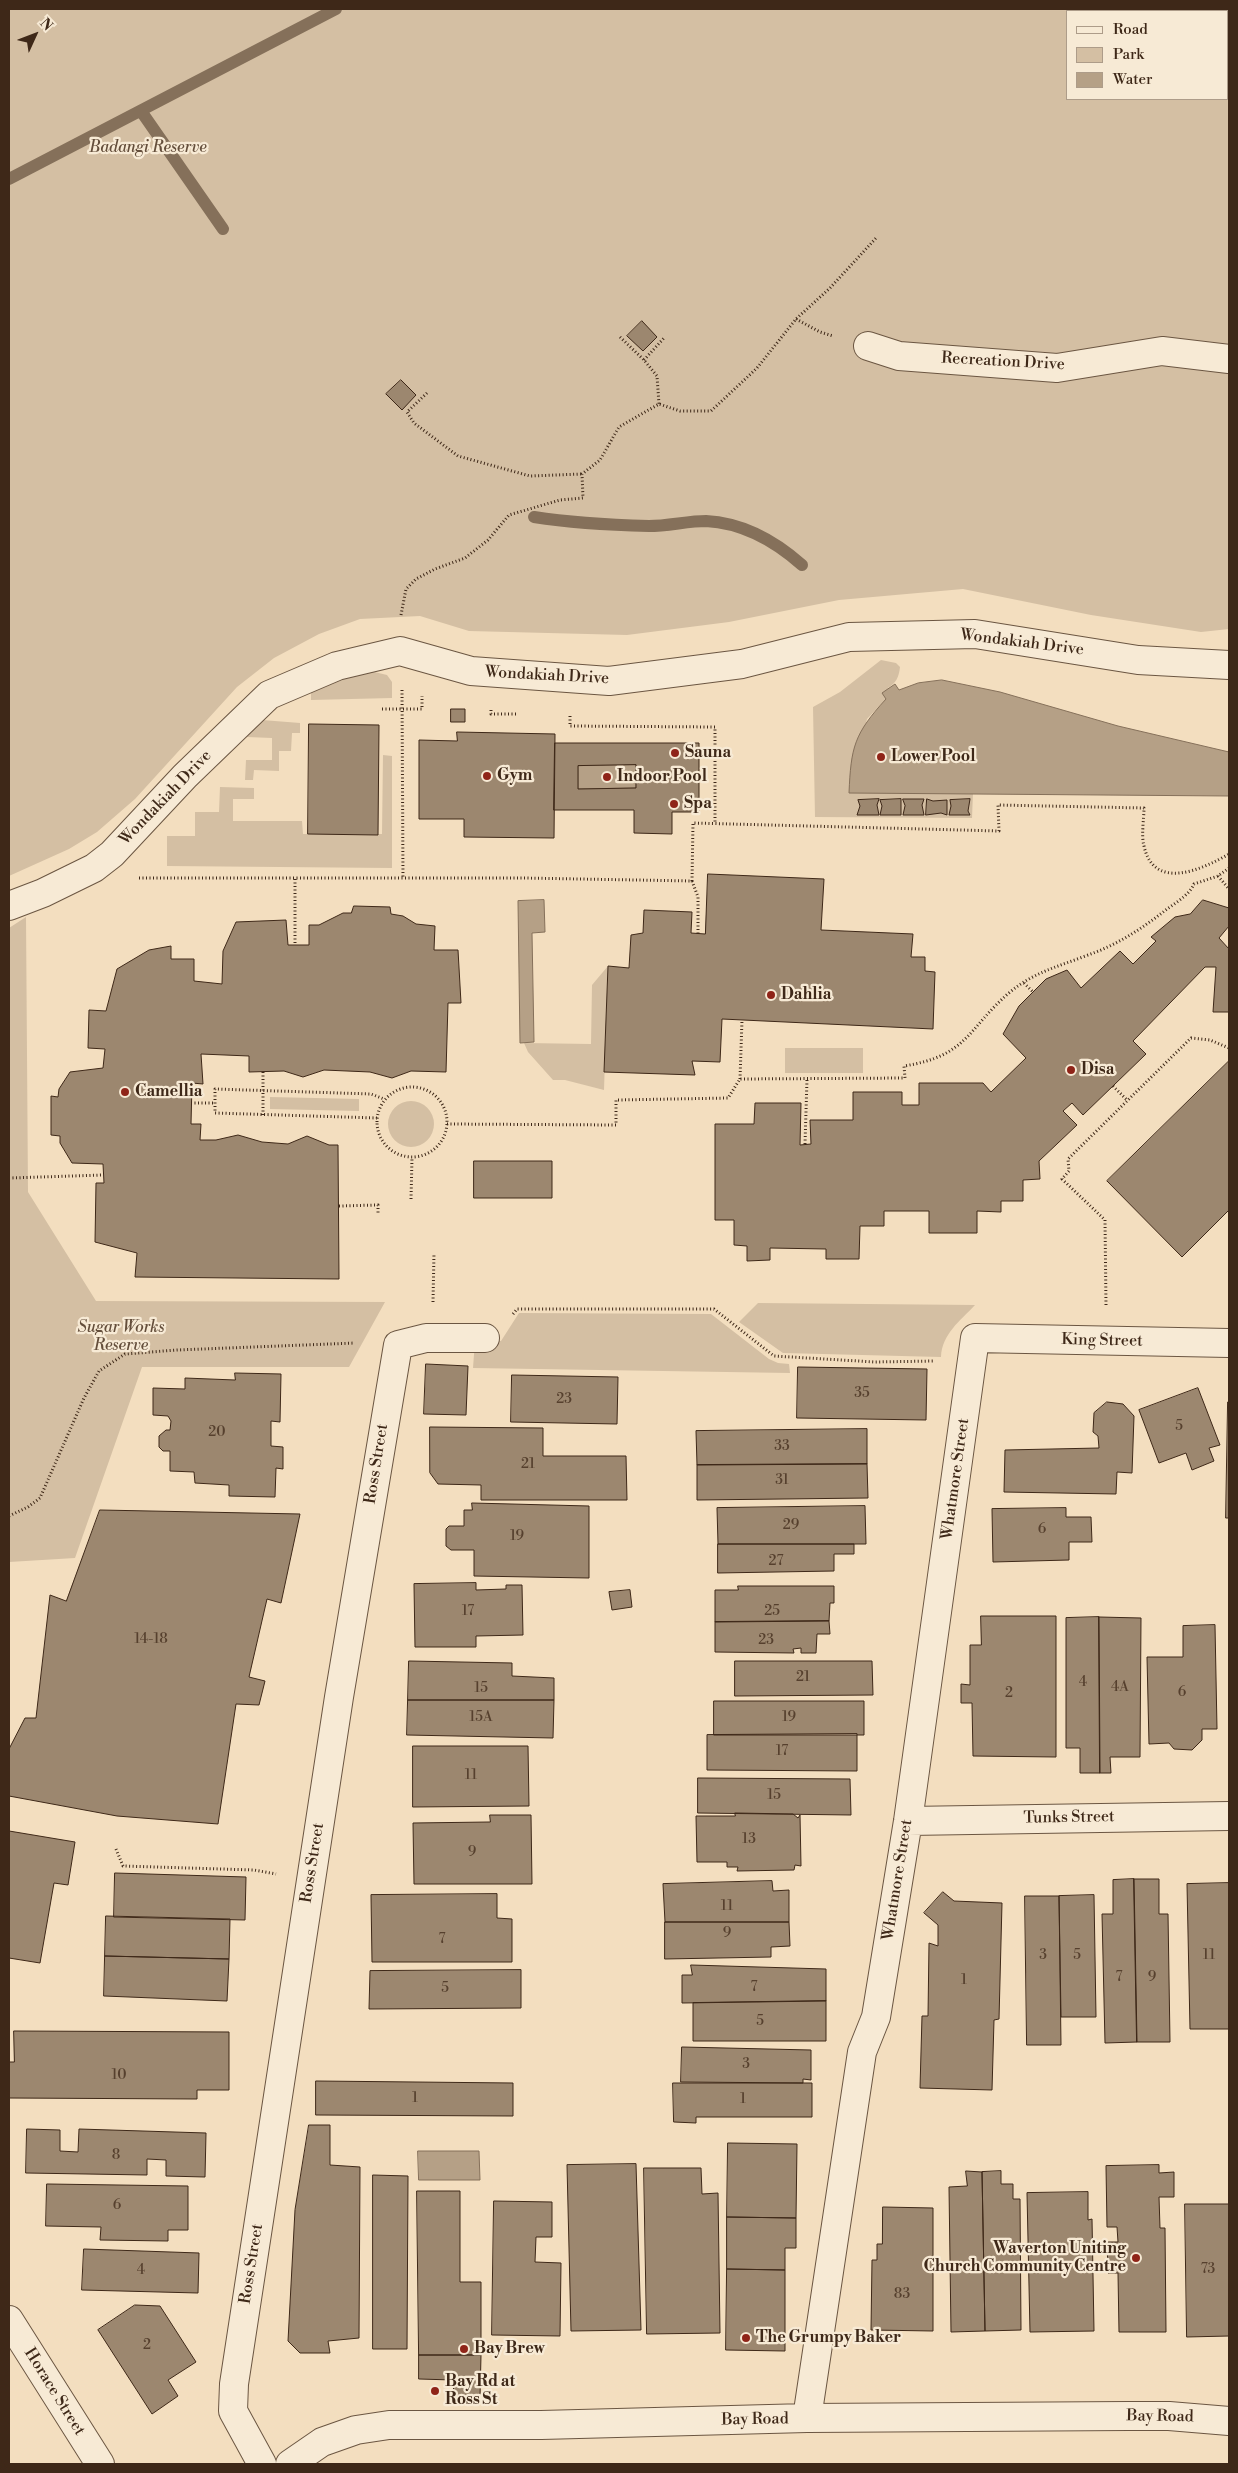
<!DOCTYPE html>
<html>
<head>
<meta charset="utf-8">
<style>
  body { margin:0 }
  #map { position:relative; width:1238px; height:2473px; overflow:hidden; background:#f3debf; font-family:"Libre Bodoni",serif }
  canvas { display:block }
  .frame { position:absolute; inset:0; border:10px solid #3e2818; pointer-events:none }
  .legend { position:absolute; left:1066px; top:10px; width:162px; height:90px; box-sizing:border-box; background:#f7ead5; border:1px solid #ad9c89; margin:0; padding:6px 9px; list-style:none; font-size:15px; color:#3e2818 }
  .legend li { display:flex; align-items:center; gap:10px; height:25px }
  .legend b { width:25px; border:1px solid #ad9c89 }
  .north { position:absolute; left:10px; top:10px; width:50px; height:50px; -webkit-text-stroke:4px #f7ead5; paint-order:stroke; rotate:47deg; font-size:14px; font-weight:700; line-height:20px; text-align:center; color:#3e2818 }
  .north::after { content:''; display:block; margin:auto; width:18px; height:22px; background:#3e2818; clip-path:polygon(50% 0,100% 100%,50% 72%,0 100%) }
</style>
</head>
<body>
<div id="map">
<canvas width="1238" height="2473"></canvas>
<div class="frame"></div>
<ul class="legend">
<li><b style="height:6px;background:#f7ead5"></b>Road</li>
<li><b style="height:14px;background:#d4bfa3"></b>Park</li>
<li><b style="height:14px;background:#b5a086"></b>Water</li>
</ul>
<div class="north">N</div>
</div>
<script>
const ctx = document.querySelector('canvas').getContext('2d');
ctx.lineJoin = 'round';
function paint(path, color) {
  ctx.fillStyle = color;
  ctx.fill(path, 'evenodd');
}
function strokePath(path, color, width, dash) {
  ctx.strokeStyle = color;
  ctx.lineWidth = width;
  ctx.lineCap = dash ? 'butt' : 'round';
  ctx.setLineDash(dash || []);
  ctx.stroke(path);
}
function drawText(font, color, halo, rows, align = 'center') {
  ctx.font = font + ' "Libre Bodoni",serif';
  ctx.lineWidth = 4.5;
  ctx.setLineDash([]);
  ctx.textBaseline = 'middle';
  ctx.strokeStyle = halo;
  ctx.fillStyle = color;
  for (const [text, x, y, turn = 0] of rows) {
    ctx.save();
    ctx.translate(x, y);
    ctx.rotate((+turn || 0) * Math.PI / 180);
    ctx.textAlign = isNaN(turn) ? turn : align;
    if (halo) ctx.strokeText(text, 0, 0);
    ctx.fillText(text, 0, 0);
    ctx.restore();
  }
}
const green = new Path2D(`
  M9,9H1229V629L1201,632L1091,615L963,589L839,600L729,622L627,635L469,631L420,616L360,619L319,634L274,658L237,687L135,799L97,832L69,849L9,876ZM1067,11H1227V99H1067Z
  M881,660L896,663L900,667C899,677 896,683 888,688L886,699L867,719L849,793H973L972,818L815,817L813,707L840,692Z
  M370,671L387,675L392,682V698L311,700V685Z
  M262,720L300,723V733H292L291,751H279V771L254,770L253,780H245L246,760H272V738L247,737Z
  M383,755L392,756V868L167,866V836H195V812H219L220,787L254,788V799H233V821H302L303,834H382Z
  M26,917L28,1192L96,1301L385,1302L349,1367H142L75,1558L9,1562V928Z
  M608,966L604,1090L565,1080H553L528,1052L524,1043L591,1044L592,985Z
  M785,1048H863V1073H785Z
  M270,1097L359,1099V1111L270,1109Z
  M388 1124a23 23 0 1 1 46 0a23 23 0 1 1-46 0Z
  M758,1303L975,1305C960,1321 942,1334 941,1357L783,1353L739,1322Z
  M519,1313L711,1314L769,1359L778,1363L789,1364L790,1373L473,1368L475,1341H501Z`);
const water = new Path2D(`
  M942,680L1000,692L1118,726L1229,752V796L849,793C851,747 854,734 886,699L882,693L895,684L899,690L918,683Z
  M636,765V788L578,789V766Z
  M544,900L545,932L532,933L534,1042L520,1043L518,901Z
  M418,2151H479L480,2180H419Z`);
const stream = new Path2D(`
  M141,111L223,229
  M9,179L336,9
  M534,517C572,523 610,525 649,526C668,526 688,521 706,521C744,523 775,541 802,565`);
const building = new Path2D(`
  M642,321L657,337L643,351L627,336Z
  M401,380L416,395L402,410L386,394Z
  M451,709H465V722H451Z
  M309,724L379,725L378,835L308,834Z
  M457,732L555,734L554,838L464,837V819H419V740L457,741Z
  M555,743H699V812H672V834L634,833V810H554ZM636,765V788L578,789V766Z
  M879,799L877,805L879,815H857L860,806L858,800Z
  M901,799V815H880L882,806L880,800Z
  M903,799H924L922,805L924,815H903L905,806Z
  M927,799L933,801L947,800V815L941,813L926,815Z
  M970,799L968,811L970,815H949L951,806L950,800Z
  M708,874L824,879L821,930L913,934L911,957H925V971L935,972L933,1029L722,1019L720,1062L692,1061L695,1075L604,1072L608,966L629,968L631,935L643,933L644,910L692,912L691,933L705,934Z
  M1203,900L1229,908V926L1219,938L1229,949V1012H1213L1216,967H1205L1133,1041L1146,1054L1083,1115L1072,1103L1063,1111L1077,1125L1039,1161L1040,1179L1023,1180V1201H1001V1212L977,1211V1233H929V1211H884V1226H860L859,1259H826V1249L770,1248V1260L747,1261V1246L734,1245V1220H715V1124H754L755,1103H801L800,1145L811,1144L810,1120H853V1092H902V1105H919V1083H983L991,1092L1026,1058L1003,1034L1019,1006L1046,979L1067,970L1081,988L1120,951L1133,964L1156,941L1151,937L1175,917L1190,914Z
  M354,906L390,907L391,914L403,916L416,924L435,926L434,950H458L461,1003H448L446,1072L411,1071L392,1078L370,1072L324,1070L303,1077L284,1071L249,1072V1056L201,1054L203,1084L192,1083L191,1124H201L200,1140H216L238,1135L262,1142L288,1144L307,1136L329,1145H338L339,1279L135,1277L137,1253L95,1242L96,1183H104L103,1164L72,1163L60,1143V1136L51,1135V1096L58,1097L59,1089L70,1072L103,1068L105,1049L88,1048L89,1010L106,1011L117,969L149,950L171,946V959H194V981L222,984L223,951L236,922L286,920L288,945H309V925H319L343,913H351Z
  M1229,1061V1210L1182,1257L1107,1181Z
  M474,1161H552V1198H474Z
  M426,1364L468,1366L466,1415L424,1414Z
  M798,1367L927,1369L926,1420L797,1418Z
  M235,1373L281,1374L280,1422L271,1421V1446L283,1447V1469L276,1468L275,1497L229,1496V1485L195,1483L194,1472L170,1471V1451H163L159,1447V1436L166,1430H170L171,1421L168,1416L153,1415V1388L185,1389V1378L235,1380Z
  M512,1375L618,1377L617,1424L511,1422Z
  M1198,1388L1220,1445L1209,1448L1214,1461L1192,1470L1186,1453L1159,1463L1139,1410Z
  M1107,1402L1123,1404L1134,1416L1132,1473L1117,1472L1116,1494L1004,1492L1005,1450L1099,1448L1098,1436L1093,1432L1094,1413Z
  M1228,1402H1229V1518H1226Z
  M430,1427L543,1428V1456H626L627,1500H481V1485L438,1484L430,1473Z
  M867,1429V1464L697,1465L696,1431Z
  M867,1464L868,1498L697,1500V1465Z
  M472,1503L589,1506V1578L474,1576V1550H451L446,1546V1529L449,1526H464V1510H472Z
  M865,1506L866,1544H718L717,1508Z
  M1066,1508V1517H1091L1092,1542H1069V1560L993,1562L992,1509Z
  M100,1510L300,1514L281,1603L267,1599L249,1677L265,1681L259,1705L236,1704L218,1824L117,1816L9,1796V1749L25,1718H36L50,1595L66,1601Z
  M718,1544H854V1554H834V1571L718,1573Z
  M476,1583V1590L506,1589V1585H522L523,1635L476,1636V1647H415L414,1584Z
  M738,1586H834V1603H830L829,1621L715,1622V1590H738Z
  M630,1590L632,1607L612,1610L609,1592Z
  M981,1616H1056V1757L973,1756L972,1703H961V1684L970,1685V1645H981Z
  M1099,1617L1141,1618L1140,1757H1110L1111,1773H1100Z
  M1099,1617L1100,1773H1080V1748H1066V1618Z
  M829,1621L830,1634H817L816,1653H801V1648L793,1649L794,1653L715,1652V1622Z
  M1215,1625L1217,1729H1202V1740L1192,1750L1174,1749L1169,1743L1149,1744L1147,1657H1183V1626Z
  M409,1661L512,1663V1676L554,1678V1700H408Z
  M735,1661H872L873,1695L735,1696Z
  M408,1700H554L553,1738L407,1735Z
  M714,1701H864V1735H714Z
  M857,1734V1771L707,1770V1735Z
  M413,1746H528L529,1806L413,1807Z
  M698,1778L850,1779L851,1815L698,1813Z
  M735,1813L793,1814L798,1818L800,1815L801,1866L795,1865L794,1870L737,1871L738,1867H727V1862H697L696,1816H735Z
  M490,1815H531L532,1884H414L413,1823L490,1822Z
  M9,1831L75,1842L68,1885L54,1883L40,1963L9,1958Z
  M115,1873L246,1877L245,1920L114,1917Z
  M1134,1879H1159V1914H1168L1170,2042H1137Z
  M1134,1879L1137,2042L1105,2043L1102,1914H1113V1880Z
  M772,1881L773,1891L789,1890V1922H665L663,1884Z
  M1229,1883V2029H1190L1187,1884Z
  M943,1892L954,1901L1002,1903L999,2019L994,2020L992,2090L920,2088L922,2016H928L929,1943L938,1946V1925L924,1913Z
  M497,1894V1918L512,1919V1962H372L371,1895Z
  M1094,1895L1096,2017H1061L1059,1896Z
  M1025,1896H1059L1061,2045H1027Z
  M106,1916L230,1919L229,1959L105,1956Z
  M665,1922H789L790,1946L771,1947V1957L665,1959Z
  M105,1956L229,1959L227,2001L104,1996Z
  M691,1965L826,1969V2001L682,2003V1975H692Z
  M521,1970V2008L369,2009L370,1971Z
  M826,2001V2041H693V2003Z
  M14,2031L229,2032V2090H197V2099L9,2098V2062H14Z
  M682,2047L811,2050V2080L803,2079V2083L681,2082Z
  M316,2081L513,2083V2116L316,2115Z
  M673,2083H812V2117H696V2123L674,2122Z
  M309,2125H330V2165L360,2167L359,2338L328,2341L330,2353H300L288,2341L295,2210Z
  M27,2129L60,2130V2151L78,2152L79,2129L206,2133L205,2177L166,2176V2160L147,2159V2175L26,2173Z
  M728,2143L797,2144L796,2218L727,2217Z
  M636,2164L641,2330L571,2331L567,2165Z
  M1159,2165V2173L1174,2172V2197H1159L1160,2228H1165L1166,2332H1119L1118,2273H1108L1107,2242H1118L1117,2227H1107L1106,2166Z
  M644,2168H701L702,2194L718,2193L720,2333L647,2334Z
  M966,2171L982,2172L985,2331L951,2332L949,2187L967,2186Z
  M1001,2171V2184H1013V2199H1020L1021,2330L985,2331L982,2172Z
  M373,2175L408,2176L407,2349H373Z
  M47,2184L188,2186V2230H168V2241L100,2240L101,2227L46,2226Z
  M417,2191H460V2282H481V2355H419Z
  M1088,2192V2220L1092,2219L1094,2331L1030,2332L1027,2193Z
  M494,2201L552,2202V2237H536L535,2262L561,2263L560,2336L492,2335Z
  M1185,2204H1229V2336L1187,2337Z
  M883,2207L933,2208V2331L871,2330L872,2260H877V2244H882Z
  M727,2217L796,2218V2248H785V2270L727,2269Z
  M84,2249L199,2253L198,2293L82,2290Z
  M727,2269L785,2270V2351L726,2350Z
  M135,2305L160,2306L196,2362L168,2380L178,2396L152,2414L98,2330Z
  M419,2355H481L480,2398L454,2397L453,2380L419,2379Z`);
const path = new Path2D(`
  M796,319L820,332L833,336
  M620,337L644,360L657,376L659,404
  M644,360L664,338
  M427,393L407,412L414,423L458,456L530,476L582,474
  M401,615L406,589L416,579L435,569L465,558L488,540L509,515L560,500L583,498L582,474L600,460L619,427L659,404L680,411H711L757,368L796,319L830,288L877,237
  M402,690L403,879
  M382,709H422V696
  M491,710V714H518
  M570,716V726L715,727V823
  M1218,876L1229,889
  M139,878H524L692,881L693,823L999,831L998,805L1144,808C1144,819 1141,835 1144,846C1154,892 1203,869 1229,854
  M295,879V945
  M692,881L698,897V934
  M1024,983L1033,992
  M263,1072V1115
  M740,1079L742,1020
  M1113,1086L1127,1100
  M377 1122a35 35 0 1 1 70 0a35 35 0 1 1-70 0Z
  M191,1103H215
  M377,1118L215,1113V1089L371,1094L384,1099
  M447,1124L616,1125V1100L728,1098L740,1079L905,1078L904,1066C968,1056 967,1029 1010,992C1034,972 1060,966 1088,955C1117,945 1143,928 1167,909C1177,902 1189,895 1194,884L1218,876L1229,868
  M805,1144L807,1079
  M9,1178L103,1175
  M411,1199L412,1158
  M339,1206L378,1205V1214
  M433,1302L434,1253
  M1106,1305L1105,1220L1062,1179L1069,1171L1068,1159L1191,1038L1210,1040L1229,1048
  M513,1314L517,1309H714L774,1356L875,1362L935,1361
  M9,1516L28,1507L40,1498L84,1398L99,1371L125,1354L177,1350L355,1343
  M116,1849L123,1866L254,1870L276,1874`);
const minor = new Path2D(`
  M868,346L899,356L1057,368L1162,351L1229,359
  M9,906L43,893L94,868L112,854L185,776L269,695L337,666L400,651L471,671L609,681L742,664L849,637L975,634L1138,660L1229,665
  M908,1821L1229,1816
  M9,2320L100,2464
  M807,2418L862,2052L876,2017L908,1821L975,1338L1229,1343
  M262,2464L233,2411L234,2384L339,1697L398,1345L426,1338H485
  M290,2464L322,2442L356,2430L389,2425H541L807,2418L1128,2416H1169L1229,2421`);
const markers = [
  [675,753,5,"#8f2418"],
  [881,757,5,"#8f2418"],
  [487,776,5,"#8f2418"],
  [607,777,5,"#8f2418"],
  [674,804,5,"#8f2418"],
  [771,995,5,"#8f2418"],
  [1071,1070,5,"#8f2418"],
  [125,1092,5,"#8f2418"],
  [1136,2258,5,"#8f2418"],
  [746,2338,5,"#8f2418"],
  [464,2349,5,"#8f2418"],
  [435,2391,5,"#8f2418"]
];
const numberNames = [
  ["35",862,1394],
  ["23",564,1400],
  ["5",1179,1427],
  ["20",217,1433],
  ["33",782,1447],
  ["21",528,1465],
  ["31",782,1481],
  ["29",791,1526],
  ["6",1042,1530],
  ["19",517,1537],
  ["27",776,1562],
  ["17",468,1612],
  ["25",772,1612],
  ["14-18",151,1640],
  ["23",766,1641],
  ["21",803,1678],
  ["4",1083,1683],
  ["4A",1120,1688],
  ["15",481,1689],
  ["6",1182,1693],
  ["2",1009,1694],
  ["15A",481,1718],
  ["19",789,1718],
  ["17",782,1752],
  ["11",471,1776],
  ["15",774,1796],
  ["13",749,1840],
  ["9",472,1853],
  ["11",727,1907],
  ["9",727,1934],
  ["7",442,1940],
  ["3",1043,1956],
  ["5",1077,1956],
  ["11",1209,1956],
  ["7",1119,1978],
  ["9",1152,1978],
  ["1",964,1981],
  ["7",754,1988],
  ["5",445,1989],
  ["5",760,2022],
  ["3",746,2065],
  ["10",119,2076],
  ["1",415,2099],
  ["1",743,2100],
  ["8",116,2156],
  ["6",117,2206],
  ["73",1208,2270],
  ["4",141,2271],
  ["83",902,2295],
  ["2",147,2346]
];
const parkNames = [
  ["Badangi Reserve",148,148],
  ["Sugar Works",121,1328],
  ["Reserve",121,1346]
];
const streetNames = [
  ["Recreation Drive",1003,362,3],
  ["Wondakiah Drive",1022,643,7],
  ["Wondakiah Drive",547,676,3],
  ["Wondakiah Drive",166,798,-46],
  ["King Street",1102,1341,1],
  ["Ross Street",377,1464,-81],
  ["Whatmore Street",956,1479,-82],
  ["Tunks Street",1069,1818,-1],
  ["Ross Street",313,1863,-81],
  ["Whatmore Street",898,1880,-81],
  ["Ross Street",252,2264,-81],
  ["Horace Street",54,2392,58],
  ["Bay Road",1160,2417,1],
  ["Bay Road",755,2420,-1]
];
const poiNames = [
  ["Sauna",685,753],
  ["Lower Pool",891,757],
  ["Gym",497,776],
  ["Indoor Pool",617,777],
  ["Spa",684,804],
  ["Dahlia",781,995],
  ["Disa",1081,1070],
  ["Camellia",135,1092],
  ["Waverton Uniting",1126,2249,"right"],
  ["Church Community Centre",1126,2267,"right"],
  ["The Grumpy Baker",756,2338],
  ["Bay Brew",474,2349],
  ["Bay Rd at",445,2382],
  ["Ross St",445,2400]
];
paint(green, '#d4bfa3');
paint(water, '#b5a086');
strokePath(water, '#85705a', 1);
strokePath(stream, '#85705a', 12);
paint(building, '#9c876f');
strokePath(building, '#3e2818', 1);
strokePath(minor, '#6b5642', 30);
strokePath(path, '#3e2818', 3, [1, 2.5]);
strokePath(minor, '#f7ead5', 28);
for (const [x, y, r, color] of markers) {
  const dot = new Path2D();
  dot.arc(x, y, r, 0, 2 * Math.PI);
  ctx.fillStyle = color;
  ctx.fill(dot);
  strokePath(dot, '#f7ead5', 2);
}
drawText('14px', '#56402e', null, numberNames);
drawText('italic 16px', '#644e3b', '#f7ead5', parkNames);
drawText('16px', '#3e2818', '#f7ead5', streetNames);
drawText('bold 16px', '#3e2818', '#f7ead5', poiNames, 'left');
</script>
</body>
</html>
